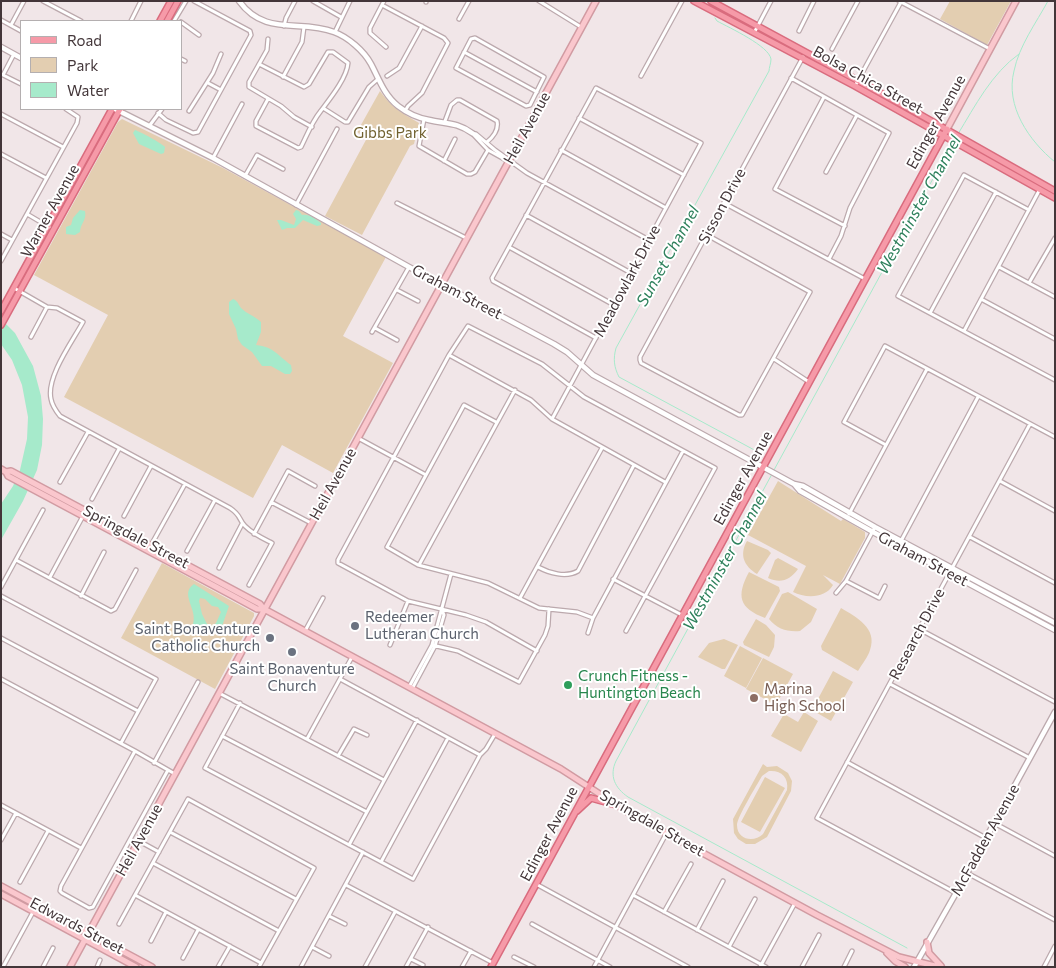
<!DOCTYPE html>
<html>
<head>
<meta charset="utf-8">
<style>
  body { margin:0 }
  #map { position:relative; width:1056px; height:968px; overflow:hidden; background:#f1e6e8; font-family:Commissioner,sans-serif }
  canvas { display:block }
  .frame { position:absolute; inset:0; border:2px solid #433639; pointer-events:none }
  .legend { position:absolute; left:20px; top:20px; width:162px; height:90px; box-sizing:border-box; background:#fff; border:1px solid #b4afb0; margin:0; padding:6px 9px; list-style:none; font-size:15px; color:#433639 }
  .legend li { display:flex; align-items:center; gap:10px; height:25px }
  .legend b { width:25px; border:1px solid #b4afb0 }
</style>
</head>
<body>
<div id="map">
<canvas width="1056" height="968"></canvas>
<div class="frame"></div>
<ul class="legend">
<li><b style="height:6px;background:#f69aa8"></b>Road</li>
<li><b style="height:14px;background:#e3ceb1"></b>Park</li>
<li><b style="height:14px;background:#a6eacb"></b>Water</li>
</ul>
</div>
<script>
const ctx = document.querySelector('canvas').getContext('2d');
ctx.lineJoin = 'round';
function paint(path, color) {
  ctx.fillStyle = color;
  ctx.fill(path, 'evenodd');
}
function strokePath(path, color, width, dash) {
  ctx.strokeStyle = color;
  ctx.lineWidth = width;
  ctx.lineCap = dash ? 'butt' : 'round';
  ctx.setLineDash(dash || []);
  ctx.stroke(path);
}
function drawText(font, color, halo, rows, align = 'center') {
  ctx.font = font + ' Commissioner,sans-serif';
  ctx.lineWidth = 4;
  ctx.setLineDash([]);
  ctx.textBaseline = 'middle';
  ctx.strokeStyle = halo;
  ctx.fillStyle = color;
  for (const [text, x, y, turn = 0] of rows) {
    ctx.save();
    ctx.translate(x, y);
    ctx.rotate((+turn || 0) * Math.PI / 180);
    ctx.textAlign = isNaN(turn) ? turn : align;
    if (halo) ctx.strokeText(text, 0, 0);
    ctx.fillText(text, 0, 0);
    ctx.restore();
  }
}
const green = new Path2D(`
  M950,1H1011L987,45L940,19Z
  M380,91C393,109 401,112 419,123L414,144L410,146L362,235L325,216L367,138L357,132Z
  M122,119L223,168L386,257L343,336L393,363L333,473L282,445L253,498L64,397L108,315L34,275L118,122Z
  M778,481L841,521L843,519L865,532V538L840,584L823,575L833,585C825,599 805,598 793,592L806,566L748,535Z
  M747,541L768,550L771,553L757,574C744,566 739,555 747,541Z
  M778,558L798,569C790,580 781,584 768,578L775,560Z
  M162,563L254,613V616L215,689L121,638Z
  M749,572L779,587L780,591L765,618C739,608 736,596 749,572Z
  M788,592L817,609L811,622L800,631C787,632 777,629 769,619L782,594Z
  M841,608C856,617 878,628 870,650C868,657 862,664 858,671L822,650L821,646Z
  M756,619L766,625L775,635L774,647L769,657L744,645L743,642Z
  M724,639L738,645L725,669H722L698,657L709,643Z
  M740,646L762,658L746,688L724,676Z
  M763,658L793,674L776,705L746,689Z
  M833,671L853,682L831,721L812,710Z
  M804,712L818,721L801,752L771,736L784,714L798,722Z
  M763,764L767,767L777,766L788,773L792,781L791,791L767,837L755,844H746L738,839L734,833L733,819ZM769,771C781,770 789,777 787,790L763,834C754,843 737,840 737,825C737,817 757,785 762,776Z
  M765,777L785,788L760,832L741,822Z`);
const water = new Path2D(`
  M135,130C139,131 163,144 165,147L164,153L161,154L139,144L133,133Z
  M80,210L85,211C87,220 80,224 80,232L75,235L66,234V227L71,225L73,218Z
  M296,210L299,211L302,215C310,214 315,219 321,223V225L317,226L303,220L295,228H287L282,230L277,220H281L294,225L296,219L293,214Z
  M233,299C238,301 238,304 241,308C247,314 255,316 261,322V332L256,345C274,347 277,355 291,365L292,371L290,374H285L271,366H262L252,352L242,345L238,339L236,329L229,314V302Z
  M1,319L15,333L33,366L41,396L43,419L42,445L37,470L23,501L1,540V504L13,486L20,470L27,439L28,417L22,385L12,360L1,344Z
  M194,584L229,606L222,626L215,632L197,629L193,624C198,609 179,594 194,584ZM200,598L205,599L212,606L218,607L221,612L216,623L212,626L207,624L202,614L199,601Z`);
const stream = new Path2D(`
  M1048,1C1036,23 1019,46 1014,71C1005,106 1029,141 1055,162
  M715,18L717,21C730,28 769,46 771,59C771,63 769,68 769,71L616,348C613,359 614,367 619,377L758,452
  M958,134C975,106 992,73 1019,54
  M774,470L953,142
  M772,474L616,761C609,776 615,788 628,797L907,948`);
const minor = new Path2D(`
  M43,1L81,21
  M313,1L341,17
  M384,1L370,28V33L386,47
  M539,1L581,27
  M899,1L990,49
  M426,2V1
  M382,5L444,38L448,43L422,93L408,106L405,111
  M459,19L469,1
  M1,20L21,31
  M131,21L141,1
  M174,21L186,1
  M181,22L199,35
  M11,25L24,1
  M284,26L286,18L295,1
  M799,31L814,1
  M335,32L350,1
  M754,33L771,1
  M475,38L544,77L530,105L526,106L456,68L471,39Z
  M268,39L267,50L249,82V87L281,106L294,117L312,127
  M832,49L858,1
  M464,52L537,92
  M181,59L185,61
  M259,64L304,87L309,84L328,52H333L348,63C347,78 329,100 320,112C312,122 307,135 301,147L298,148L256,126V121L268,99
  M1,74L21,84
  M3,75L14,54
  M387,76L399,68L422,26
  M641,76L682,1
  M283,77L302,42L304,27
  M791,78L889,133L850,208L841,236L829,259
  M208,83L221,90
  M855,86L901,2
  M824,97L775,189L845,226
  M323,108L345,122H348L369,87L378,79
  M189,111L213,73L221,54
  M158,113L166,120L193,133L198,132L251,35L250,31L194,1
  M1,114L63,147
  M579,118L684,175
  M424,119L419,146L467,174H471L475,172L488,150
  M445,121L451,105L457,100H460L497,121C499,130 493,137 487,142
  M150,125L162,109
  M472,133L476,134L495,150L527,173L649,240
  M472,133L488,150L506,160
  M561,150L666,208
  M1,154L46,178
  M213,158L242,104
  M444,161L455,139
  M826,172L857,115
  M245,176L257,155L283,169
  M397,203L466,238
  M724,203L865,279
  M296,205L337,129
  M1029,210L964,175L898,296L1055,380
  M27,214L49,227
  M526,215L631,273
  M1,234L12,240
  M707,235L810,292L742,415H739L641,363L640,360V357L803,57
  M509,247L614,305
  M1,261L77,123L78,117L66,109
  M999,267L1055,297
  M1029,283L1055,238
  M14,288L47,307L57,308L83,322C72,342 46,377 51,399C52,405 56,411 60,416L230,508C242,516 238,519 245,526C253,534 262,538 272,543L249,585
  M397,290L418,301
  M981,299L1055,339
  M930,313L996,192
  M375,328L397,340
  M964,331L1040,189
  M372,332L409,267
  M31,337L47,307
  M449,355L531,400L552,419L665,482
  M774,359L809,382
  M552,419L701,143L596,88L492,278L493,281L596,338
  M496,422L464,405L387,547L418,565L488,583L539,608L577,612L593,618
  M358,438L426,475
  M886,445L844,422L885,346L1055,437
  M1000,481L1055,511
  M60,482L88,432
  M92,499L119,449
  M271,502L311,523
  M849,514L927,369
  M124,516L151,466
  M254,534L288,471L315,486
  M970,537L1055,583
  M901,541L978,397
  M150,547L185,484
  M187,551L215,500
  M16,560L111,611L115,609L136,570
  M419,565L515,390
  M538,567C549,573 566,578 578,571L634,465
  M219,568L242,524
  M50,577L83,516
  M613,579L682,615
  M846,581L879,598L885,586
  M1,587L43,510
  M836,593L846,581L875,527
  M1,596L156,679L121,743
  M81,596L104,552
  M520,598L602,448
  M919,629L1055,702
  M305,631L323,598
  M588,633L593,618L683,451
  M1,638L138,711
  M390,645L408,601
  M432,645L458,651L519,682L545,635L548,626L549,609
  M537,651L486,622L466,615L408,601L338,563V560L449,355L468,326L542,364L584,397L715,468L626,631
  M1,679L135,751L175,774
  M340,679L480,755
  M890,684L1030,758
  M409,687L432,645L451,574
  M412,689L435,646L444,615L442,610
  M219,693L384,780
  M240,703L205,768L413,879L480,755L486,749L495,734
  M222,736L367,812
  M307,739L352,657
  M135,751L61,886L60,891L62,893L89,908L93,907L168,770
  M338,756L354,729L367,735
  M847,762L986,838
  M154,763L198,682
  M1,805L81,848
  M994,823L1055,856
  M170,832L296,899
  M1,840L16,813
  M139,841L159,852
  M349,845L417,720
  M381,862L448,738
  M153,863L279,931
  M967,873L1055,920
  M20,882L48,831
  M536,884L688,967
  M346,885L493,963
  M956,893L817,818L1030,424
  M135,895L261,963
  M633,895L766,967
  M664,912L691,864
  M329,916L345,924
  M119,924L188,799L314,868L259,967
  M532,924L610,967
  M697,930L723,881
  M151,941L166,912
  M312,947L329,956
  M729,947L755,899
  M514,957L534,967
  M183,958L198,930
  M411,959L423,965
  M3,967L33,912
  M43,967L53,948
  M97,967L100,960
  M218,967L230,946
  M301,967L363,852
  M365,967L395,912
  M406,967L428,927
  M462,967L471,951
  M594,967L666,834
  M760,967L795,903
  M802,967L819,935
  M844,967L852,951
  M1044,967L1055,946`);
const tertiary = new Path2D(`
  M239,1C265,37 300,19 334,32C348,37 364,51 371,64C379,79 384,95 398,106C407,113 418,118 429,120C446,124 457,122 472,133
  M1,47L21,58
  M115,109L213,158L409,267L554,344L567,352L593,375L794,484L803,486L875,527L1055,623
  M795,485L800,491L873,532L1055,630
  M914,967L956,893L1055,712`);
const secondary = new Path2D(`
  M947,129L1016,1
  M1,469L6,472L8,476L233,596L257,609H264
  M6,472L11,471L260,604L264,609L561,769L629,813L817,915L899,957L939,967
  M1,886L152,967
  M1,894L136,967
  M927,942L929,953L941,966
  M887,953L895,961L905,967
  M70,967L596,1`);
const primary = new Path2D(`
  M694,1L855,86L1055,198
  M711,1L903,105L1055,191
  M160,21L171,1
  M167,21L178,1
  M1,311L112,109
  M1,325L120,109
  M577,811L591,798L616,805
  M491,967L947,129`);
const markers = [
  [355,626,5,"#6b7280"],
  [270,638,5,"#6b7280"],
  [292,652,5,"#6b7280"],
  [568,685,5,"#2e9e5b"],
  [754,698,5,"#8d6e63"]
];
const streetNames = [
  ["Bolsa Chica Street",868,80,29],
  ["Edinger Avenue",936,122,-61],
  ["Heil Avenue",527,128,-61],
  ["Sisson Drive",722,206,-62],
  ["Warner Avenue",50,211,-61],
  ["Meadowlark Drive",627,281,-62],
  ["Graham Street",457,292,28],
  ["Edinger Avenue",743,478,-61],
  ["Heil Avenue",333,484,-61],
  ["Springdale Street",136,537,28],
  ["Graham Street",923,559,28],
  ["Research Drive",917,634,-62],
  ["Springdale Street",652,823,30],
  ["Edinger Avenue",549,834,-62],
  ["Heil Avenue",139,840,-61],
  ["McFadden Avenue",985,840,-61],
  ["Edwards Street",77,926,28]
];
const parkNames = [
  ["Gibbs Park",390,133]
];
const worshipNames = [
  ["Redeemer",365,617],
  ["Lutheran Church",365,634],
  ["Saint Bonaventure",260,629,"right"],
  ["Catholic Church",260,646,"right"],
  ["Saint Bonaventure",292,669,"center"],
  ["Church",292,686,"center"]
];
const leisureNames = [
  ["Crunch Fitness -",578,676],
  ["Huntington Beach",578,693]
];
const educationNames = [
  ["Marina",764,689],
  ["High School",764,706]
];
const waterNames = [
  ["Westminster Channel",919,205,-61],
  ["Sunset Channel",668,256,-61],
  ["Westminster Channel",725,561,-61]
];
paint(green, '#e3ceb1');
paint(water, '#a6eacb');
strokePath(stream, '#a6eacb', 1);
strokePath(minor, '#bca9ad', 5.5);
strokePath(tertiary, '#bca9ad', 7);
strokePath(secondary, '#d19ba2', 8);
strokePath(primary, '#d96c7e', 8);
strokePath(minor, '#fff', 3);
strokePath(tertiary, '#fff', 4.5);
strokePath(secondary, '#fac7cd', 5);
strokePath(primary, '#f69aa8', 5);
for (const [x, y, r, color] of markers) {
  const dot = new Path2D();
  dot.arc(x, y, r, 0, 2 * Math.PI);
  ctx.fillStyle = color;
  ctx.fill(dot);
  strokePath(dot, '#fff', 2);
}
drawText('15px', '#433639', '#fff', streetNames);
drawText('15px', '#70602e', '#fff', parkNames);
drawText('15px', '#5b616d', '#fff', worshipNames, 'left');
drawText('15px', '#27864d', '#fff', leisureNames, 'left');
drawText('15px', '#785e54', '#fff', educationNames, 'left');
drawText('italic 16px', '#2e815c', '#fff', waterNames);
</script>
</body>
</html>
